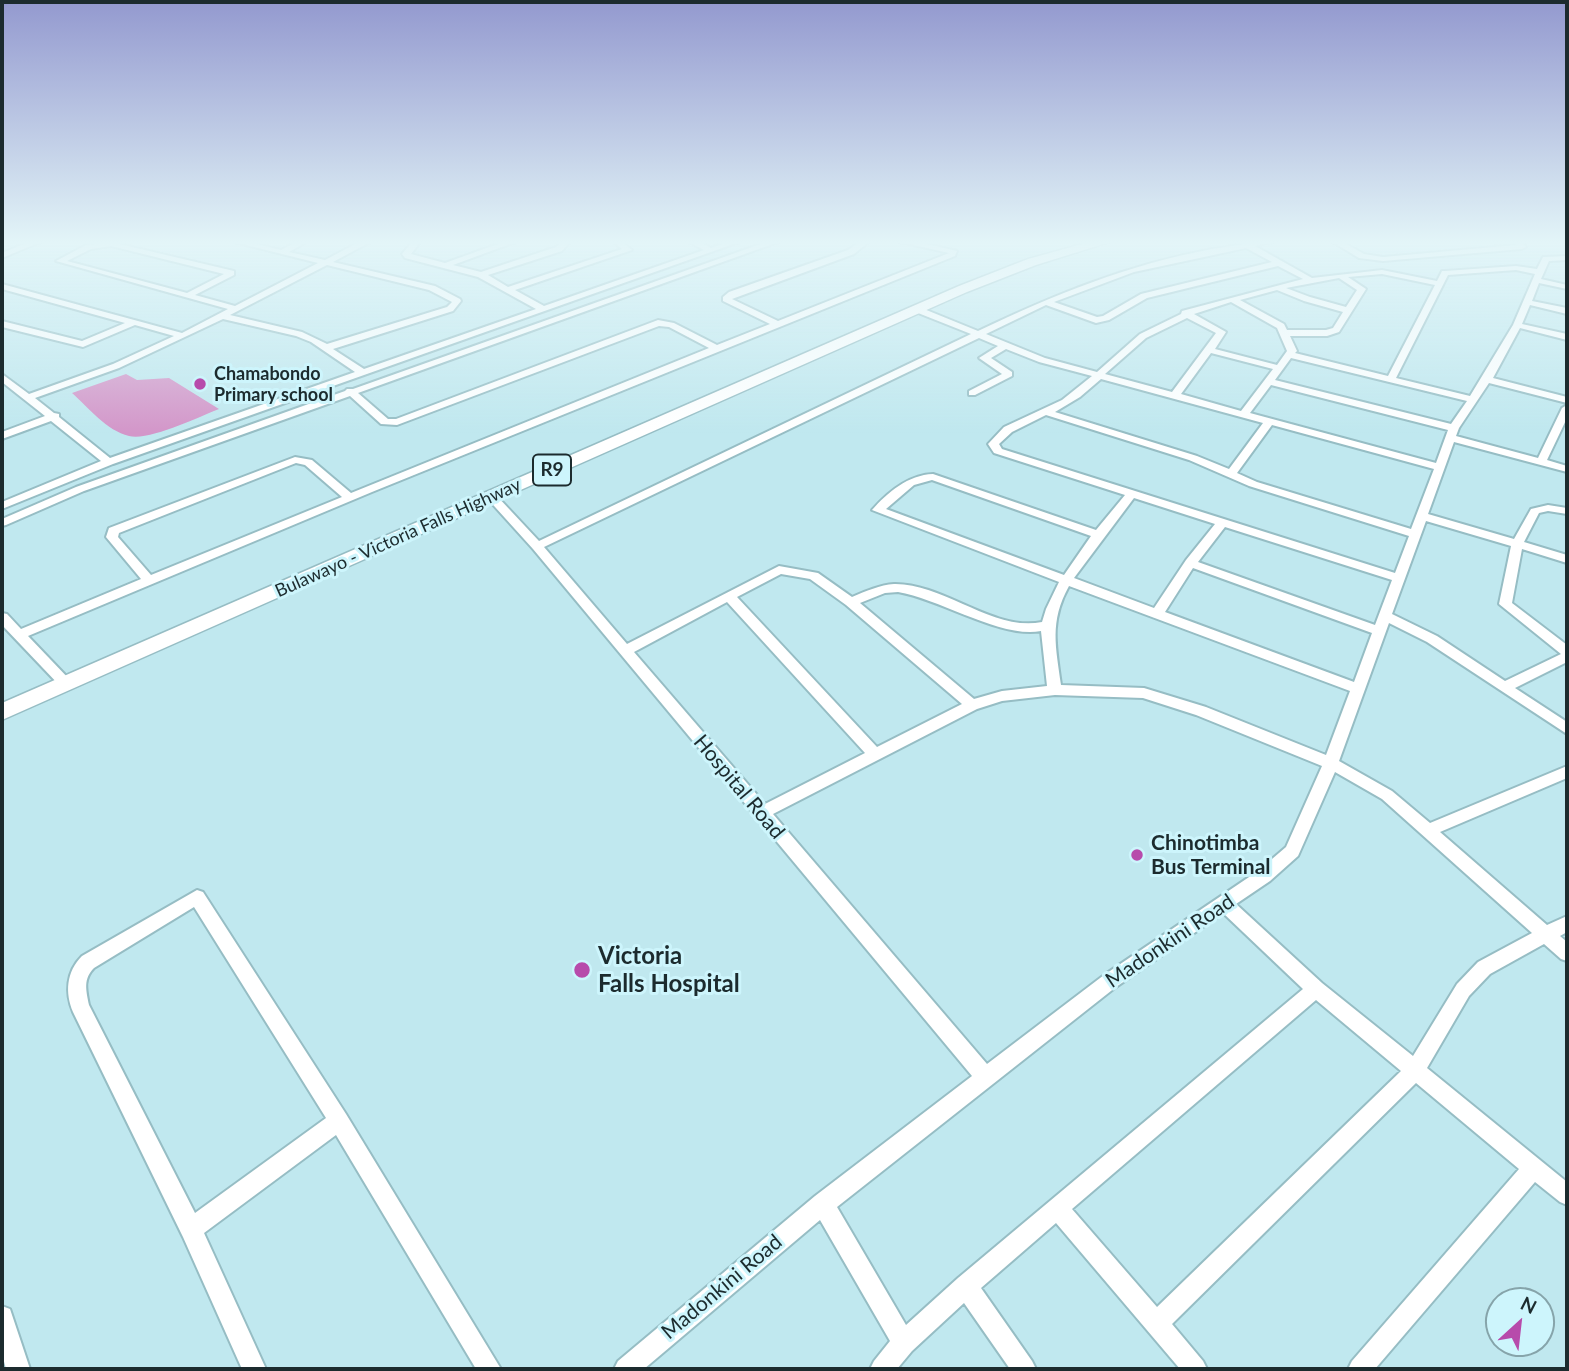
<!DOCTYPE html>
<html>
<head>
<meta charset="utf-8">
<style>
  body { margin:0 }
  #map { position:relative; width:1569px; height:1371px; overflow:hidden; background:#c0e8ef; font-family:Lato,sans-serif }
  canvas { display:block }
  .frame { position:absolute; inset:0; border:4px solid #1c2b2e; pointer-events:none }
  .north { position:absolute; left:1485px; top:1287px; width:70px; height:70px; box-sizing:border-box; background:#cdf5fc; border:2px solid #86a4aa; border-radius:50%; rotate:27deg; font-size:19px; font-weight:700; line-height:28px; text-align:center; color:#1c2b2e }
  .north::after { content:''; display:block; margin:auto; width:24px; height:32px; background:#b74bab; clip-path:polygon(50% 0,100% 100%,50% 72%,0 100%) }
</style>
</head>
<body>
<div id="map">
<canvas width="1569" height="1371"></canvas>
<div class="frame"></div>
<div class="north">N</div>
</div>
<script>
const ctx = document.querySelector('canvas').getContext('2d');
ctx.lineJoin = 'round';
function paint(path, color) {
  ctx.fillStyle = color;
  ctx.fill(path, 'evenodd');
}
function strokePath(path, color, width, dash) {
  ctx.strokeStyle = color;
  ctx.lineWidth = width;
  ctx.lineCap = dash ? 'butt' : 'round';
  ctx.setLineDash(dash || []);
  ctx.stroke(path);
}
function drawText(font, color, halo, rows, align = 'center') {
  ctx.font = font + ' Lato,sans-serif';
  ctx.lineWidth = 6;
  ctx.setLineDash([]);
  ctx.textBaseline = 'middle';
  ctx.strokeStyle = halo;
  ctx.fillStyle = color;
  for (const [text, x, y, turn = 0] of rows) {
    ctx.save();
    ctx.translate(x, y);
    ctx.rotate((+turn || 0) * Math.PI / 180);
    ctx.textAlign = isNaN(turn) ? turn : align;
    if (halo) ctx.strokeText(text, 0, 0);
    ctx.fillText(text, 0, 0);
    ctx.restore();
  }
}
const green = new Path2D(`
  M126,374L137,380L169,378L219,409C198,417 150,441 129,436C107,431 88,407 72,393Z`);
const minor = new Path2D(`
  M31,241H43L2,258V253Z
  M230,241H245L281,250L298,241H308L289,252L325,260L361,241H372L333,262L435,286L460,299L461,301L453,311L333,349L364,369L536,309L478,277L405,258L402,254L413,241H421L411,254L445,263L506,241H518L453,265L481,272L556,247L562,241H571L562,251L488,275L508,287L622,249L612,241H621L632,250L515,290L544,306L704,250L687,241H698L711,248L730,241H742L113,464L2,509V502L101,461L51,421L2,439V432L45,416L2,382V374L29,394L113,364L174,336L135,325L83,347L2,327V321L82,341L125,323L2,289V284L182,333L228,309L56,261L86,245L111,242L234,271V275L195,295L235,306L318,263ZM111,246L224,274L187,293L67,261L91,249ZM327,265L429,290L452,302L447,307L327,344L302,332L230,315ZM223,319L296,336L311,342L355,372L110,458L59,417V414L54,413L35,398L119,368Z
  M769,241H781L358,393L388,419H396L658,320L674,323L717,345L770,324L723,301V297L729,292L848,250L861,241H870L854,254L732,299L778,321L949,253L896,241H914L957,251L955,256L372,492L28,636L71,681L73,684L71,687H61L2,625V613L7,614L21,629L141,579L106,537L109,528L295,457L312,460L351,493L709,348L669,327L659,326L397,425L381,424L350,396L84,491L6,525L2,526V519L76,487L345,391L347,389H353ZM296,463L305,465L342,497L151,575L118,537L119,533Z
  M1276,241L1255,246L1312,278L1382,270L1437,281L1442,271H1445L1516,266L1537,269L1543,257L1567,256V260L1549,261L1541,279L1567,285V289L1539,283L1532,301L1567,308V314L1530,305L1522,324L1567,334V340L1520,328L1493,378L1567,397V403L1489,383L1459,428L1456,436L1538,458L1562,408L1567,405V418L1547,460L1567,466V472L1454,442L1428,514L1514,539L1531,509L1548,505L1567,508V514L1548,511L1539,513L1524,542L1567,555V563L1522,549L1512,603L1567,645V662L1515,688L1567,722V734L1427,642L1389,623L1339,761L1392,791L1430,823L1567,766V778L1440,832L1547,925L1567,916V932L1560,936L1567,942V961L1561,959L1544,944L1490,974L1469,996L1427,1068L1567,1182V1205L1560,1202L1535,1182L1375,1369H1348L1352,1361L1519,1169L1416,1083L1172,1324L1203,1361L1207,1369H1180L1056,1223L981,1288L1032,1361L1036,1369H1010L964,1303L912,1351L897,1369H870L874,1361L890,1341L820,1220L644,1369H614L618,1361L815,1196L972,1076L533,549L486,497L488,495H496L539,541L971,334L913,311V307H919L978,331C1056,294 1127,265 1212,249C1234,246 1253,241 1276,241ZM1246,248L1272,262L1141,294L1103,316L1097,317L1054,302L1134,272ZM1278,266L1303,279L1182,311L1181,314L1140,334L1097,372L1045,358L986,334L1046,305L1096,323L1109,320L1147,298ZM1516,270L1535,274L1513,325L1470,396L1396,378L1448,275ZM1382,274L1435,285L1388,376L1295,353L1297,351L1290,336H1327L1339,332L1366,289L1348,277ZM1339,278L1357,290L1346,307L1310,297L1286,288ZM1277,290L1304,301L1343,312L1333,328L1326,330H1287L1284,324L1240,300ZM1231,302L1277,328L1287,351L1277,365L1215,349L1226,332L1194,314ZM1187,318L1216,333L1172,392L1105,374L1146,338ZM979,338L998,346L979,358L1002,374L969,391V395H975L1012,376V372L991,358L1006,349L1039,362L1092,376L1062,400L1004,427L988,444L994,453L1125,495L1096,530L933,474C908,475 888,492 872,510L1059,582L1046,609L1042,622C993,632 944,583 894,584C880,585 866,591 852,597L818,573L779,566L627,644L544,547ZM1211,353L1273,369L1241,411L1181,394ZM1291,358L1467,401L1451,424L1275,380ZM1101,379L1263,423L1229,469L1197,456L1055,412L1080,397ZM1271,385L1448,430L1436,463L1250,413ZM1046,415L1189,460L1249,486L1409,536L1395,573L1002,449L999,444L1012,432ZM1272,425L1434,469L1411,529L1257,482L1237,473ZM932,480L1091,536L1064,575L886,509L914,485ZM1134,498L1215,524L1186,560L1154,608L1074,578ZM1426,521L1511,546L1499,604L1561,654L1505,681L1437,636L1392,614ZM1225,527L1392,580L1375,625L1198,562ZM1193,568L1372,633L1354,682L1165,612ZM781,574L810,579L846,605L962,704L877,747L737,597ZM1069,586L1350,691L1326,755L1206,707L1144,688L1061,685C1056,647 1049,622 1069,586ZM898,592C940,599 1002,639 1041,631L1047,686L1002,691L974,699L860,603L885,593ZM727,602L865,753L765,804L634,652ZM1055,695L1143,698L1196,715L1322,766L1286,847L1258,871L1104,975L987,1064L773,814L977,709L1002,701ZM1335,772L1382,799L1532,933L1478,962L1457,984L1413,1056L1322,983L1236,904L1270,881L1298,856ZM1223,913L1303,989L958,1278L906,1325L837,1207L1116,987ZM1316,1000L1401,1071L1157,1307L1072,1209Z
  M1331,241H1341L1364,254L1383,257L1516,245L1513,241H1521L1526,247L1522,249L1383,261L1359,258Z
  M197,890L203,892L346,1114L501,1369H476L336,1135L204,1233L266,1369H242L183,1237L73,1012C65,993 66,972 82,956ZM194,907L326,1118L195,1213L89,1005C86,990 83,979 94,968Z
  M2,1306L10,1309L30,1369H6L2,1354Z`);
const highway = new Path2D(`
  M1093,241H1113L1036,265L967,292L2,720V703L959,286L1028,259Z`);
const markers = [
  [200,384,7,"#b74bab"],
  [1137,855,7,"#b74bab"],
  [582,970,9,"#b74bab"]
];
const farPoinames = [
  ["Chamabondo",214,374],
  ["Primary school",214,395]
];
const farStreetnames = [
  ["Bulawayo - Victoria Falls Highway",398,538,-24]
];
const shields = [
  [552,470,38]
];
const shieldNames = [
  ["R9",552,470]
];
const streetNames = [
  ["Hospital Road",739,787,50],
  ["Madonkini Road",1170,941,-34],
  ["Madonkini Road",722,1287,-40]
];
const poiNames = [
  ["Chinotimba",1151,843],
  ["Bus Terminal",1151,867]
];
const nearPoinames = [
  ["Victoria",598,956],
  ["Falls Hospital",598,984]
];
paint(green, '#d396c9');
strokePath(minor, '#96bdc4', 4);
strokePath(highway, '#96bdc4', 3);
paint(minor, '#fff');
paint(highway, '#fff');
const sky = ctx.createLinearGradient(0, 0, 0, 433);
sky.addColorStop(0, '#9399cf');
sky.addColorStop(0.56, '#e3f5f8');
sky.addColorStop(1, '#e3f5f800');
ctx.fillStyle = sky;
ctx.fillRect(0, 0, 1569, 433);
for (const [x, y, r, color] of markers) {
  const dot = new Path2D();
  dot.arc(x, y, r, 0, 2 * Math.PI);
  ctx.fillStyle = color;
  ctx.fill(dot);
  strokePath(dot, '#cdf5fc', 2.5);
}
drawText('bold 18px', '#1c2b2e', '#cdf5fc', farPoinames, 'left');
drawText('18px', '#1c2b2e', '#cdf5fc', farStreetnames);
for (const [x, y, w] of shields) {
  const box = new Path2D();
  box.roundRect(x - w / 2, y - 15.5, w, 31, 5);
  ctx.fillStyle = '#cdf5fc';
  ctx.fill(box);
  strokePath(box, '#1c2b2e', 2);
}
drawText('bold 19px', '#1c2b2e', null, shieldNames);
drawText('21px', '#1c2b2e', '#cdf5fc', streetNames);
drawText('bold 21px', '#1c2b2e', '#cdf5fc', poiNames, 'left');
drawText('bold 24px', '#1c2b2e', '#cdf5fc', nearPoinames, 'left');
</script>
</body>
</html>
